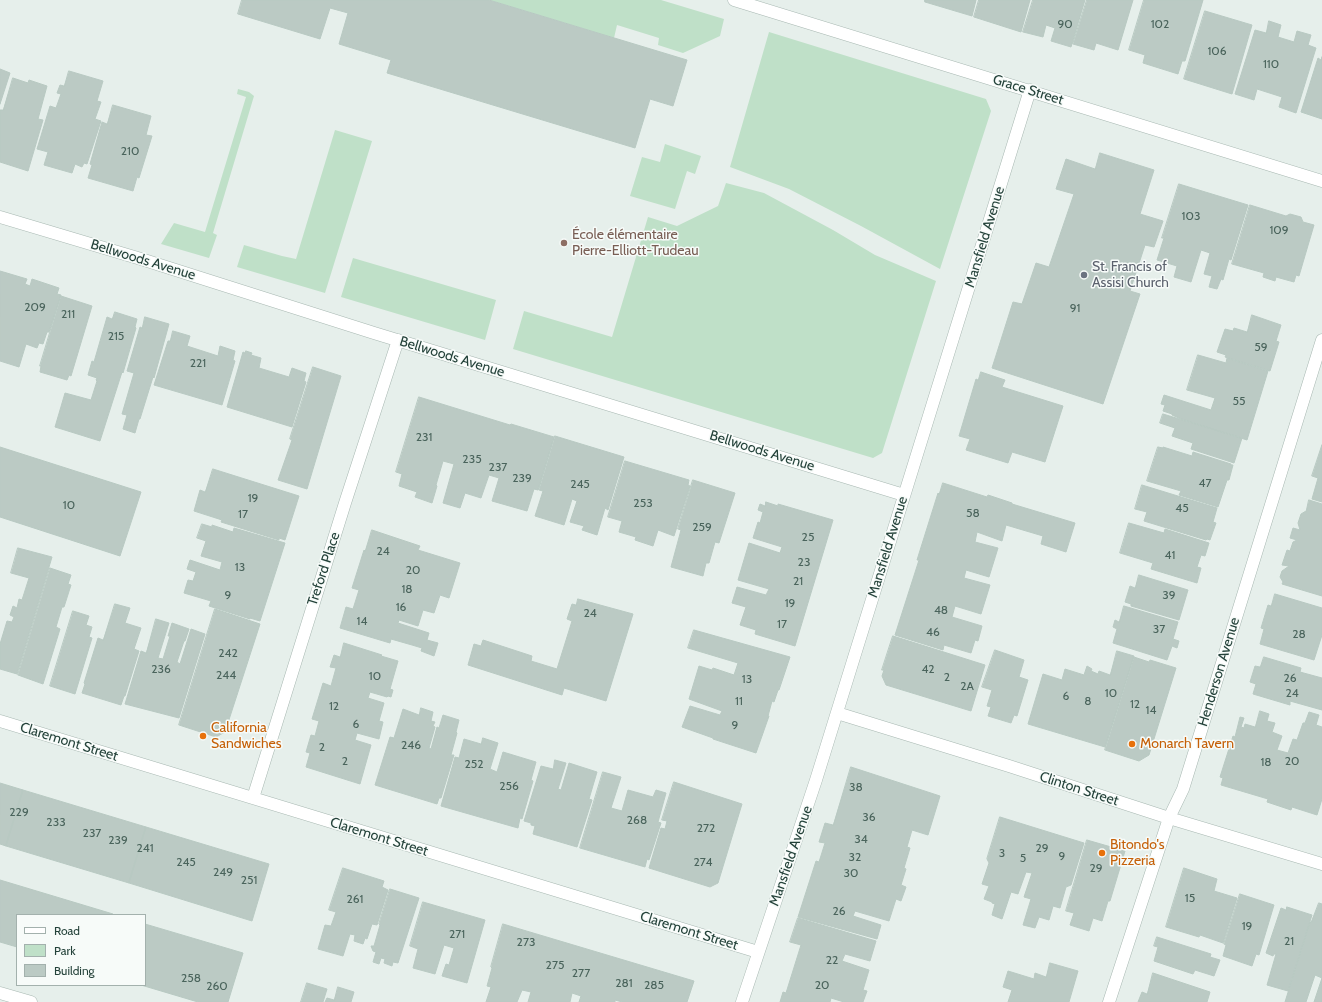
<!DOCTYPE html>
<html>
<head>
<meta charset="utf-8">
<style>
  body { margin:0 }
  #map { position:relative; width:1322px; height:1002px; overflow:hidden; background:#e6efeb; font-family:Cabin,sans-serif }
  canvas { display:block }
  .legend { position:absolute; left:16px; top:914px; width:130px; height:72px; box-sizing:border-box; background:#f7fbf9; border:1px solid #a3b1ad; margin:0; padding:5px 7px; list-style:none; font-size:12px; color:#24423a }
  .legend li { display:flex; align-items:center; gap:8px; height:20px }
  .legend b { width:20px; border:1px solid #a3b1ad }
</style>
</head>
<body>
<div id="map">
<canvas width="1322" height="1002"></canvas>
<ul class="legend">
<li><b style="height:5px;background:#fff"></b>Road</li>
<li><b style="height:11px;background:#bfe0c8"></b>Park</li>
<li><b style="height:11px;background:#bbcac4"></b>Building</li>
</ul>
</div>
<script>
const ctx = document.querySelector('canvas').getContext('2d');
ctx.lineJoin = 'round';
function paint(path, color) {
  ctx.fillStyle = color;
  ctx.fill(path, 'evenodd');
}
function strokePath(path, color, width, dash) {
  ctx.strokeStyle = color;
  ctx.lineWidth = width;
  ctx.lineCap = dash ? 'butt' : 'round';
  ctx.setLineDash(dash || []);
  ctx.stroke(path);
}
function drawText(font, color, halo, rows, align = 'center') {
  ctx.font = font + ' Cabin,sans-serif';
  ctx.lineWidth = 3;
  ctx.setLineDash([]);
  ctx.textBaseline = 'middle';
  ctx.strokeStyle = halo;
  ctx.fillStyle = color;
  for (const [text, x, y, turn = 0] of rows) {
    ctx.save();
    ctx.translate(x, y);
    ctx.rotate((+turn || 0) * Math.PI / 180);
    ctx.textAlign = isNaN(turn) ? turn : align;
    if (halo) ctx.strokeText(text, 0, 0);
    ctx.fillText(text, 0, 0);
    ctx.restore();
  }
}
const green = new Path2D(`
  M489,0H661L724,19L720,36L683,53L658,45L659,38L617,25L614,38Z
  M769,32L986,99L991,111L940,269L861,226L789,189L730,167Z
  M238,89L249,92L254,96L213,233L217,235L209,258L161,244L174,223L205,232L246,97L237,94Z
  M335,130L372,141L325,293L237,267L244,245L282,256L296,259Z
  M665,144L701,156L695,174L687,171L675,209L630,196L642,157L660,162Z
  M726,183L764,193L833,230L875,255L936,281L882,453L873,458L513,349L524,311L612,337L648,217L677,226L718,206Z
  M353,258L496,300L485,340L341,297Z`);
const building = new Path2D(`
  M242,0H489L687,60L673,106L650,99L635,148L387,73L391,60L339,44L348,13L330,8L320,39L238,14Z
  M925,0H976L972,16L925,2Z
  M979,0H1030L1021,32L974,17Z
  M1033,0H1085L1071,47L1051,41L1055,28L1046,25L1043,37L1023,32Z
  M1087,0H1133L1118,50L1096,43L1094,50L1073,44Z
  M1144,0H1203L1185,61H1182L1178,74L1143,63L1145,55L1129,50Z
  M1205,11L1252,25L1232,94L1184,79Z
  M1269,21L1281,25L1278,37L1294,42L1297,31L1311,35L1308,45L1316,48L1296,113L1279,107L1282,97L1257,89L1254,100L1235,94L1255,30L1266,33Z
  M1322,57V119L1301,112L1318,58L1321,60Z
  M0,69L10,73L0,104Z
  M69,71L103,81L97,101L101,102L95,119L101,121L87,164L84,163L82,167L75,164L72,173L44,165L48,152L37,149L50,106L56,108L61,94L57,93L60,85L64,86Z
  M13,78L28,83L29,80L47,86L38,119L43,120L28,171L0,162V110H3Z
  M113,105L151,116L146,135L152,136L139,178L137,177L133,191L88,178L92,165L90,164L102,122L107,124Z
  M1100,153L1154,170L1140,214L1163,221L1154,247L1145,245L1130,291L1140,294L1103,404L992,368L1013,302L1022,304L1036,263L1049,267L1074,194L1056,189L1066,159L1095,169Z
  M1179,184L1248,205L1231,260L1229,259L1223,280L1221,279L1217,289L1209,287L1212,276L1204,274L1210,253L1201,250L1191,282L1174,277L1177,266L1157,260L1164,238H1162Z
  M1250,205L1286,216L1290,214L1301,217L1303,222L1314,225L1299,276L1296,275L1294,282L1276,277L1275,281L1263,277L1264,273L1232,264Z
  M0,271L27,279L25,284L30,286L32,279L59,288L57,294L61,295L49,332H47L43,344L39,343L37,348L26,344L19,367L0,361Z
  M61,296L92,306L71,376L69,375L67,380L40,372L41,366H40Z
  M115,312L137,319L135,327L136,328L123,373L122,372L100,441L55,427L65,393L91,400L97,381L96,380L97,378L88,375L92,361L94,362L107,317L112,319Z
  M1252,315L1281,325L1276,341L1279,342L1270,371L1225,357L1226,355L1217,352L1225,329L1233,331L1234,328L1247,332Z
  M145,317L169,324L154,378L153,377L140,419H139L135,433L123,429L127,415L122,414L134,373L127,371L140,327L142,328Z
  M173,331L190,336L187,346L218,356L220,346L235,351L233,360L235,361L222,405L154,385L168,341H170Z
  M246,351L252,353L251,355L261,358L259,368L289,377L292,368L306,373L304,381L306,382L292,427L227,407L243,352L245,353Z
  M1198,355L1226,363L1227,358L1268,371L1247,440L1181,419L1172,415V414L1163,411L1165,405L1161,404L1164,395L1211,410L1215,398L1187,390Z
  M313,367L341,376L307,489L278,480L292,440L290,439Z
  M981,372L1005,380L1002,387L1063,406L1045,462L1012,452L1008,463L966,450L970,439L959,436L976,379L978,380Z
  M419,397L510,425L511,424L554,437L538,490L534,489L527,511L492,501L499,478L489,475L481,498L465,493L460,508L443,503L454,464L443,461L436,485L437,486L432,503L415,497L417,492L399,486L402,474L396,472Z
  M1163,414L1242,438L1234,463L1191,449L1193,443L1172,436L1175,428L1160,423Z
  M555,436L624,457L608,510L605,508L597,535L582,530L584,526L570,522L577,501L572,499L564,525L535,516L543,491L539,490Z
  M1322,445V502L1312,499L1318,478L1312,476Z
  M0,447L141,492L120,556L0,517Z
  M1158,447L1163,448V447L1192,456L1193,452L1231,464V465H1233L1229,480H1227L1218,507L1179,495L1181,491L1147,481Z
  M625,461L689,480L688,485L690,486L674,536L658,530L653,546L635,540L636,537L619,532L622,521L608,517Z
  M213,469L299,496L285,540L279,538V540L221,522L222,520L194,511L200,490L205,492Z
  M693,480L735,493L719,543L715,542L709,563H706L703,576L671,567L681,530L678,529Z
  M943,483L987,497L988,495L1012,503V504L1075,523L1066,552L1041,544L1043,536L1006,525L1002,541L977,532L975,542L998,548L989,577L966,570L964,578L990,585L981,614L955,606L952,617L982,626L978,641L975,640L971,653L944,645L943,650L895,635L919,560H917L938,493L939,494Z
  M1142,485L1217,508L1213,522L1216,523L1210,540L1207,539L1206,540L1144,521L1147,512L1135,509Z
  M1309,500L1322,504V596L1282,584L1283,582L1280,577L1282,571L1289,566L1282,565L1287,550L1290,551L1293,542L1297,540L1290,538L1293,528L1300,530L1298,523L1301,514L1306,511Z
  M766,502L778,506V504L833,520L795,646L755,634L756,630L740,625L746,607L732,603L737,587L766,595L769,589L738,580L749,543L780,553L782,547L753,538L758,522L760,523L763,512L758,510L760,504L765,506Z
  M1129,523L1164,533L1165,529L1209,543L1205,556L1201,555L1197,567L1201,568L1197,583L1151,569L1153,563L1120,553Z
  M202,524L212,527V525L233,532L234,528L285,543L260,621L250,618V619L209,606L211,601L184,593L188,580L193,581L196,572L187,569L190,560L220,570L222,562L201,556L206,541L197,538Z
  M372,530L420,546L418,550L460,563L449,598L440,595L434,613L423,610L418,626L399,620L398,623L429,633L427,640L438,643L434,656L421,651L422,648L412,645L391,639L390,643L340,628L346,607L353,609L359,590L352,588L364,550L365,551Z
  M18,548L52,557L17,674L0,669V644L7,621L12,622L14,617L10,615L13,606L17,608L19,599L22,600L29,578L11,573Z
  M50,568L71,575L68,584L71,585L64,607H62L56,627L60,629L43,684L18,675Z
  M1139,575L1188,590L1179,620L1131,606V604L1125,602L1130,586L1135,588Z
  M1275,594L1322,608V635L1314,660L1260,644L1264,629L1261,628L1268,605L1271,606Z
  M578,599L633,614L606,701L564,688L562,695L468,665L474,644L481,646L483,640L532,656L531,661L557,669L572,621L567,619L572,604L576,605Z
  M115,604L130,608L125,623L141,628L134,649L139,651L125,696H124L121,705L82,693L85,684L84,683L98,638L103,640Z
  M1124,606L1178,622L1173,639L1179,641L1177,648L1172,646L1167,660L1113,643L1117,629L1113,627L1115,620L1119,622Z
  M215,609L260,624L225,732L216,737L179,725Z
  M73,611L89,616L86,625L92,627L89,637L92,638L75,694L50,686Z
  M156,619L169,623L158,658L163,659L170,636H168L172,623L189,629L185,641H184L177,662L180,664L191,629L205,634L179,718L125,704L141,651L146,653Z
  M694,630L790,657L779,690H778L774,702L772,701L768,716H769L756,753L713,739V738L682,727L690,706L720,715L722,711L689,699L699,666L712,670L713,668L734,675L738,663L688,648Z
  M893,636L985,665L971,711L886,685L882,676L884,670H882Z
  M344,643L382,655L381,656L398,661L390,689L393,690L391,697L388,696L387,697L370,692L368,698L384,703L379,721L383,722L379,739L357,733L355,740L371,745L360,784L306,767L310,753L306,752L311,735L315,736L319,721L312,719L323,683L331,686L336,668L330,667L334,655L340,657Z
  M995,650L1024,660L1019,677L1028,680L1017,716L1014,715L1011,723L988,716L991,707L987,706L992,690L982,687Z
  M1117,651L1134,656L1105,747L1028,724L1043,674L1062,680L1065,669L1084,675L1087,666L1092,669L1091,671L1098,674L1099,671L1110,675Z
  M1134,657L1149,662L1150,660L1176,668L1149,755L1139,761L1105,750Z
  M1264,657L1301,668L1300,672L1322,678V710L1290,701V705L1253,694L1256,684L1250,682L1255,666L1260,667Z
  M421,708L433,712L431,721L435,722L433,726L435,727L429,748L431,749L437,727L439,728L443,715L459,720L456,732L457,733L451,755H454L441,798H439L437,804L375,785L390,737L394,738L403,709L419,715Z
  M1260,711L1269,714L1267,721L1275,723L1272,732L1282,736L1277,750L1288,753L1293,739L1297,740L1303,723H1305L1309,712L1319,715L1316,725L1322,727V799L1317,815L1292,807L1291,810L1267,802L1268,799L1221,785L1223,778L1220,777L1233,736L1235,737L1240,717L1244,718L1241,727L1244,728L1245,724L1255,727Z
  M483,738L498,743L490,769L497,772L503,752L536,762L531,780L533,781L522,819L520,818L518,828L441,806L455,757L459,758L464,739L481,744Z
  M555,760L566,763L558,789L561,790L569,763L597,772L589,799L592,800L577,847L533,834L535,826L531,825V823L524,821L541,766L553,769Z
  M851,767L940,796L928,835L912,830L907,847L910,848L904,868L906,869L901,885L906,887L901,901L896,899L889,921L855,911L853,916L881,925L877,939L798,917L816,861L819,862L825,843L819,842L825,823L833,825Z
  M603,772L621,777L611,808L622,811L628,790L653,797L656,790L666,793L658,822L661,823L649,860L647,859L645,867L580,848Z
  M674,782L742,804L718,883L710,887L649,868L661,828L665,829L667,821L662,820Z
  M0,783L23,790L6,846L0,844Z
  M23,790L146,827L129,883L6,846Z
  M1000,817L1084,843L1071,885L1066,887L1060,908L1053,906L1049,920L1039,917L1035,928L1023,925L1031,899L1024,897L1032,873L1026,872L1018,894L1011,892L1002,919L992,915L995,904L992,903V902L984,899L989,886L982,884L989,863L987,859Z
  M146,827L269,864L252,921L129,883Z
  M1087,840L1125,851L1110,901H1108L1102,921L1093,918L1089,931L1070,925L1074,913L1066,911Z
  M343,868L384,881L382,887L388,890L377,925L372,924L367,939L365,938L363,944L354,941L355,935L350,934L343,956L318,949L325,925L331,926L336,912L329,910Z
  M1184,868L1217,879L1214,891L1237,898L1223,943L1200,935L1199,937L1166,927Z
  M0,880L113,914V915H17V947L0,942Z
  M390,889L419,898L398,963L393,962L392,966L384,963L385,959L381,958L379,964L373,962L376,952L373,951L371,946H374L380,925L379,924Z
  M1240,894L1274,905L1259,955L1256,954L1252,966L1223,956L1226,945L1224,944Z
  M423,902L485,920L467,983L442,976L446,964L449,965L454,948L444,945L435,974L413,968L418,949L410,946Z
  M1319,903L1322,904V1002H1314L1322,978L1315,975L1306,1002H1285L1310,922H1311Z
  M1287,907L1312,915L1288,991L1267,985L1276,954H1274L1273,956L1266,953L1281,908L1286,910Z
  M798,918L876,941L870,961L845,954L842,961L869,970L863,990L867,991L863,1002H844L831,998L830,1002H780L783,992L786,993L801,945L790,942Z
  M145,924L243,953L228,1002H198L141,985H145Z
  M503,924L694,981L687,1002H622L615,1000V1002H579L581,996L572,993L570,1002H528L531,992L522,990L517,1002H486L491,987L487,986L492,968L491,967Z
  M1157,937L1211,954L1210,957L1220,960L1214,976L1195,970L1193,974L1154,961L1158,947L1154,946Z
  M1050,963L1078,971L1069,1002H1008L1012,990L1003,987L1008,971L1034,979L1035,973L1046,977Z
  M1153,973L1210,992L1207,1002H1138L1142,992L1147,994Z
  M307,983L327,989L323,1002H301Z
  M338,987L354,992L351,1002H325L327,998L334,1000Z`);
const minor = new Path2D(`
  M734,0L1322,181
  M0,217L141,259L374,333L904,495
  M837,713L1009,766L1169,818L1322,864
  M0,721L758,952
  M253,798L345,503L398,340
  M0,993L31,1002
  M742,1002L816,780L1030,90
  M1109,1002L1169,818L1183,789L1322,340`);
const markers = [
  [564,243,4,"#8d6e63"],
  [1084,275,4,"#6b7280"],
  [203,736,4,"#e8710a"],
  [1132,744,4,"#e8710a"],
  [1102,853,4,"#e8710a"]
];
const numberNames = [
  ["90",1065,24],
  ["102",1160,24],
  ["106",1217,51],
  ["110",1271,64],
  ["210",130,151],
  ["103",1191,216],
  ["109",1279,230],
  ["209",35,307],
  ["91",1075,308],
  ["211",68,314],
  ["215",116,336],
  ["59",1261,347],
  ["221",198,363],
  ["55",1239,401],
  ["231",424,437],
  ["235",472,459],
  ["237",498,467],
  ["239",522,478],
  ["47",1205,483],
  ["245",580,484],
  ["19",253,498],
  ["253",643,503],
  ["10",69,505],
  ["45",1182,508],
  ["58",973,513],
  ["17",243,514],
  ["259",702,527],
  ["25",808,537],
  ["24",383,551],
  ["41",1170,555],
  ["23",804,562],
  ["13",240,567],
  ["20",413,570],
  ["21",798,581],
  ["18",407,589],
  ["9",228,595],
  ["39",1169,595],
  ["19",790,603],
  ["16",401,607],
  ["48",941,610],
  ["24",590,613],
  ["14",362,621],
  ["17",782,624],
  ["37",1159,629],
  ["46",933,632],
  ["28",1299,634],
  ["242",228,653],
  ["236",161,669],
  ["42",928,669],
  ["244",226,675],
  ["10",375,676],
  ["2",947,677],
  ["26",1290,678],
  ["13",747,679],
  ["2A",967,686],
  ["10",1111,693],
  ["24",1292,693],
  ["6",1066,696],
  ["11",739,701],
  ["8",1088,701],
  ["12",1135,704],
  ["12",334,706],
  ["14",1151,710],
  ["6",356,724],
  ["9",735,725],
  ["246",411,745],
  ["2",322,747],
  ["2",345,761],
  ["20",1292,761],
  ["18",1266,762],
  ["252",474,764],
  ["256",509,786],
  ["38",856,787],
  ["229",19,812],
  ["36",869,817],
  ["268",637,820],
  ["233",56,822],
  ["272",706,828],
  ["237",92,833],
  ["34",861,839],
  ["239",118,840],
  ["241",145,848],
  ["29",1042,848],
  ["3",1002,853],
  ["9",1062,856],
  ["32",855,857],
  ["5",1023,858],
  ["245",186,862],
  ["274",703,862],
  ["29",1096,868],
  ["249",223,872],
  ["30",851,873],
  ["251",249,880],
  ["15",1190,898],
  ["261",355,899],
  ["26",839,911],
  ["19",1247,926],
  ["271",457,934],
  ["21",1289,941],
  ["273",526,942],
  ["22",832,960],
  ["275",555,965],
  ["277",581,973],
  ["258",191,978],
  ["281",624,983],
  ["285",654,985],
  ["20",822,985],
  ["260",217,986]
];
const streetNames = [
  ["Grace Street",1028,90,17],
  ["Mansfield Avenue",985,237,-73],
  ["Bellwoods Avenue",143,260,17],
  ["Bellwoods Avenue",452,357,17],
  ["Bellwoods Avenue",762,451,17],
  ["Mansfield Avenue",888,547,-73],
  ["Treford Place",324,569,-72],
  ["Henderson Avenue",1219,672,-73],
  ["Claremont Street",69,742,17],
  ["Clinton Street",1079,789,18],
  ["Claremont Street",379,837,17],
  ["Mansfield Avenue",791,856,-71],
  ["Claremont Street",689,931,17]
];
const educationNames = [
  ["École élémentaire",572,235],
  ["Pierre-Elliott-Trudeau",572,251]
];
const worshipNames = [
  ["St. Francis of",1092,267],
  ["Assisi Church",1092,283]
];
const foodNames = [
  ["California",211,728],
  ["Sandwiches",211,744],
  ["Monarch Tavern",1140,744],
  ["Bitondo's",1110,845],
  ["Pizzeria",1110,861]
];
paint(green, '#bfe0c8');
paint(building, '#bbcac4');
strokePath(building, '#b8c9c2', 1);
strokePath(minor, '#a8b8b2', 13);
strokePath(minor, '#fff', 12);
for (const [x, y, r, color] of markers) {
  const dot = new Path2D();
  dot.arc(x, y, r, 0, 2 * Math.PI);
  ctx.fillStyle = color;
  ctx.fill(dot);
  strokePath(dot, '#f7fbf9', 1.5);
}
drawText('12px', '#4a645c', null, numberNames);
drawText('14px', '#24423a', '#f7fbf9', streetNames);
drawText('14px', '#785e54', '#f7fbf9', educationNames, 'left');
drawText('14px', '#5b616d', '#f7fbf9', worshipNames, 'left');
drawText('14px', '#c56008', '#f7fbf9', foodNames, 'left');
</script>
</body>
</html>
